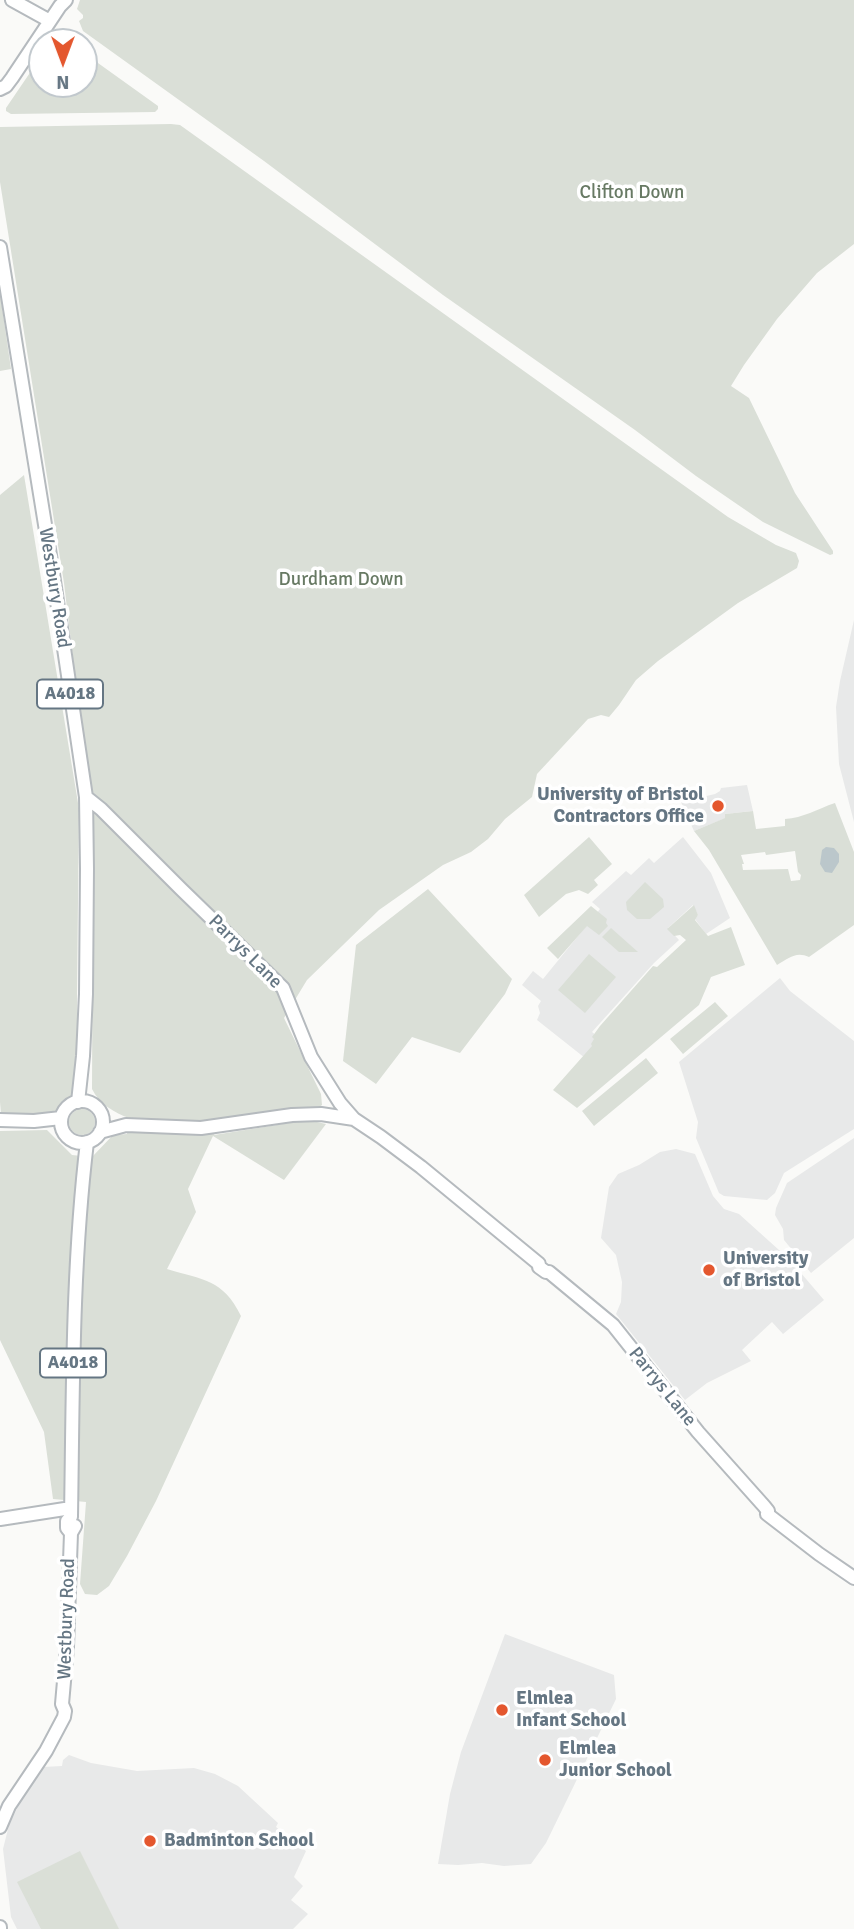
<!DOCTYPE html>
<html>
<head>
<meta charset="utf-8">
<style>
  body { margin:0 }
  #map { position:relative; width:854px; height:1929px; overflow:hidden; background:#fafaf8; font-family:Signika,sans-serif }
  canvas { display:block }
  .north { position:absolute; left:28px; top:28px; width:70px; height:70px; box-sizing:border-box; background:#fff; border:2px solid #c1c8cd; border-radius:50%; rotate:180deg; font-size:19px; font-weight:700; line-height:28px; text-align:center; color:#657683 }
  .north::after { content:''; display:block; margin:auto; width:24px; height:32px; background:#e4572e; clip-path:polygon(50% 0,100% 100%,50% 72%,0 100%) }
</style>
</head>
<body>
<div id="map">
<canvas width="854" height="1929"></canvas>
<div class="north">N</div>
</div>
<script>
const ctx = document.querySelector('canvas').getContext('2d');
ctx.lineJoin = 'round';
function paint(path, color) {
  ctx.fillStyle = color;
  ctx.fill(path, 'evenodd');
}
function strokePath(path, color, width, dash) {
  ctx.strokeStyle = color;
  ctx.lineWidth = width;
  ctx.lineCap = dash ? 'butt' : 'round';
  ctx.setLineDash(dash || []);
  ctx.stroke(path);
}
function drawText(font, color, halo, rows, align = 'center') {
  ctx.font = font + ' Signika,sans-serif';
  ctx.lineWidth = 7;
  ctx.setLineDash([]);
  ctx.textBaseline = 'middle';
  ctx.strokeStyle = halo;
  ctx.fillStyle = color;
  for (const [text, x, y, turn = 0] of rows) {
    ctx.save();
    ctx.translate(x, y);
    ctx.rotate((+turn || 0) * Math.PI / 180);
    ctx.textAlign = isNaN(turn) ? turn : align;
    if (halo) ctx.strokeText(text, 0, 0);
    ctx.fillText(text, 0, 0);
    ctx.restore();
  }
}
const built = new Path2D(`
  M854,620V822L839,764L836,707L840,681Z
  M747,785L753,811L725,814L726,818L694,831L681,802L715,794L720,791L721,788Z
  M683,837L711,873L730,918L706,934L695,919L698,915L693,905L668,928L679,940L654,963L592,1032L601,1039L585,1058L537,1020L540,1013L538,1006L541,1001L522,985L533,971L543,979L600,909L592,902L626,871L631,875L649,858L654,863Z
  M780,978L790,991L854,1041V1129L784,1173L775,1193L767,1200L724,1196L719,1193L696,1138L698,1122L679,1062Z
  M854,1138V1238L811,1273L784,1240L783,1229L775,1215L776,1208L787,1183Z
  M676,1149L695,1154L713,1196L724,1209L739,1214L789,1259L824,1300L783,1334L772,1322L742,1350L751,1361L707,1383L685,1400L616,1314L621,1302L622,1282L616,1255L601,1238L609,1187L618,1174L639,1165L660,1152Z
  M505,1634L614,1675L616,1699L546,1843L531,1864L504,1866L482,1863L458,1865L438,1864L450,1794L461,1752Z
  M69,1755L91,1763L137,1771L194,1768L215,1774L238,1786L278,1823L276,1827L306,1851L294,1877L303,1886L291,1900L308,1914L293,1929H17L11,1917L3,1849L9,1825L28,1786L43,1767L62,1766L63,1760Z`);
const green = new Path2D(`
  M80,0H854V244L817,273L777,319L744,365L731,386L749,398L795,493L833,551V554L830,555L763,522L696,476L635,430L443,295L264,161L83,31L79,21L83,18V15L77,9Z
  M84,53L158,106V109L155,112L11,114L6,111V108L42,55V84H84Z
  M171,124L180,125L728,517L776,545L796,553L799,561L797,568L738,603L658,661L636,680L619,705L609,717L601,715L588,719L537,774L532,797L505,819L488,839L471,852L443,865L379,910L307,980L284,1018L321,1094L322,1105L318,1108L223,1119L214,1135L308,1120L326,1124L284,1180L213,1136L212,1138L188,1189L196,1212L167,1269C203,1280 223,1279 241,1316L156,1501L127,1556L109,1586L97,1595L85,1594L80,1584L86,1502L53,1499L44,1432L0,1340V1131L47,1130L72,1155L92,1157L113,1135L127,1134L129,1118C115,1113 99,1104 92,1089L93,827L64,583L0,182V127Z
  M0,293L11,369L0,371Z
  M24,475L79,809L77,993L78,1095L54,1119L1,1114L0,1102V495Z
  M835,803L854,852V925L809,957C796,951 789,958 777,965L709,850L694,831L725,818V814L753,811L756,829L785,826V819C803,818 817,809 835,803ZM795,851L798,872L801,875L800,880L791,881L788,869L743,870L742,864H744L741,855L765,852L766,855Z
  M589,837L612,864L594,880L598,885L588,894L579,890L566,894L539,917L524,895Z
  M645,882L663,899L664,907L650,919H637L627,910L626,902Z
  M428,889L512,979L505,994L460,1053L412,1037L376,1084L343,1061L356,945Z
  M694,905L698,915L695,920L708,936L731,927L745,965L711,977L699,1005L577,1108L553,1090L592,1046L591,1044L594,1039L592,1037L600,1026L653,966L657,967L686,940L680,935L674,936L667,929Z
  M591,906L607,919L606,923L608,926L599,935L587,926L558,959L547,948Z
  M611,928L638,952H619L602,937Z
  M589,954L616,977L585,1013L558,990Z
  M715,1002L728,1016L683,1054L670,1039Z
  M646,1058L658,1073L594,1126L582,1111Z
  M69 1122a13 13 0 1 1 26 0a13 13 0 1 1-26 0Z
  M80,1851L119,1929H41L17,1882Z`);
const water = new Path2D(`
  M826,847L834,848L839,854V862L832,873L825,872L820,864L822,850Z`);
const major = new Path2D(`
  M12,0L50,21
  M0,89L6,86L12,78L60,6L66,0
  M0,247L53,574L86,797L87,869L86,994L83,1056L78,1102
  M86,797L101,809L181,889L283,988L311,1057L340,1103L354,1119L381,1137L421,1167L539,1264V1267L546,1272H549L613,1325L698,1432L764,1506L768,1511L767,1514L819,1554L854,1578
  M61 1122a21 21 0 1 1 42 0a21 21 0 1 1-42 0Z
  M0,1120L34,1121L61,1118
  M100,1132L126,1125L201,1128L292,1115L321,1114L354,1119
  M0,1519L71,1508
  M71,1533L67,1528V1521L71,1517C73,1392 72,1267 87,1142
  M0,1827L9,1806L46,1751L64,1717L65,1711L62,1704L67,1647L71,1533L75,1526
  M0,1927V1929`);
const markers = [
  [718,806,7,"#e4572e"],
  [709,1270,7,"#e4572e"],
  [502,1710,7,"#e4572e"],
  [545,1760,7,"#e4572e"],
  [150,1841,7,"#e4572e"]
];
const shields = [
  [70,694,66],
  [73,1363,66]
];
const shieldNames = [
  ["A4018",70,694],
  ["A4018",73,1363]
];
const parkNames = [
  ["Clifton Down",632,193],
  ["Durdham Down",341,580]
];
const streetNames = [
  ["Westbury Road",54,588,81],
  ["Parrys Lane",245,952,45],
  ["Parrys Lane",662,1387,51],
  ["Westbury Road",67,1619,-88]
];
const poiNames = [
  ["University of Bristol",704,795,"right"],
  ["Contractors Office",704,817,"right"],
  ["University",723,1259],
  ["of Bristol",723,1281],
  ["Elmlea",516,1699],
  ["Infant School",516,1721],
  ["Elmlea",559,1749],
  ["Junior School",559,1771],
  ["Badminton School",164,1841]
];
paint(built, '#e8e9e9');
paint(green, '#dadfd7');
paint(water, '#bbc7cb');
strokePath(major, '#b5babe', 16);
strokePath(major, '#fff', 12);
for (const [x, y, r, color] of markers) {
  const dot = new Path2D();
  dot.arc(x, y, r, 0, 2 * Math.PI);
  ctx.fillStyle = color;
  ctx.fill(dot);
  strokePath(dot, '#fff', 2.5);
}
for (const [x, y, w] of shields) {
  const box = new Path2D();
  box.roundRect(x - w / 2, y - 14.5, w, 29, 5);
  ctx.fillStyle = '#fff';
  ctx.fill(box);
  strokePath(box, '#657683', 2);
}
drawText('bold 18px', '#657683', null, shieldNames);
drawText('19px', '#687a64', '#fff', parkNames);
drawText('19px', '#657683', '#fff', streetNames);
drawText('bold 19px', '#657683', '#fff', poiNames, 'left');
</script>
</body>
</html>
